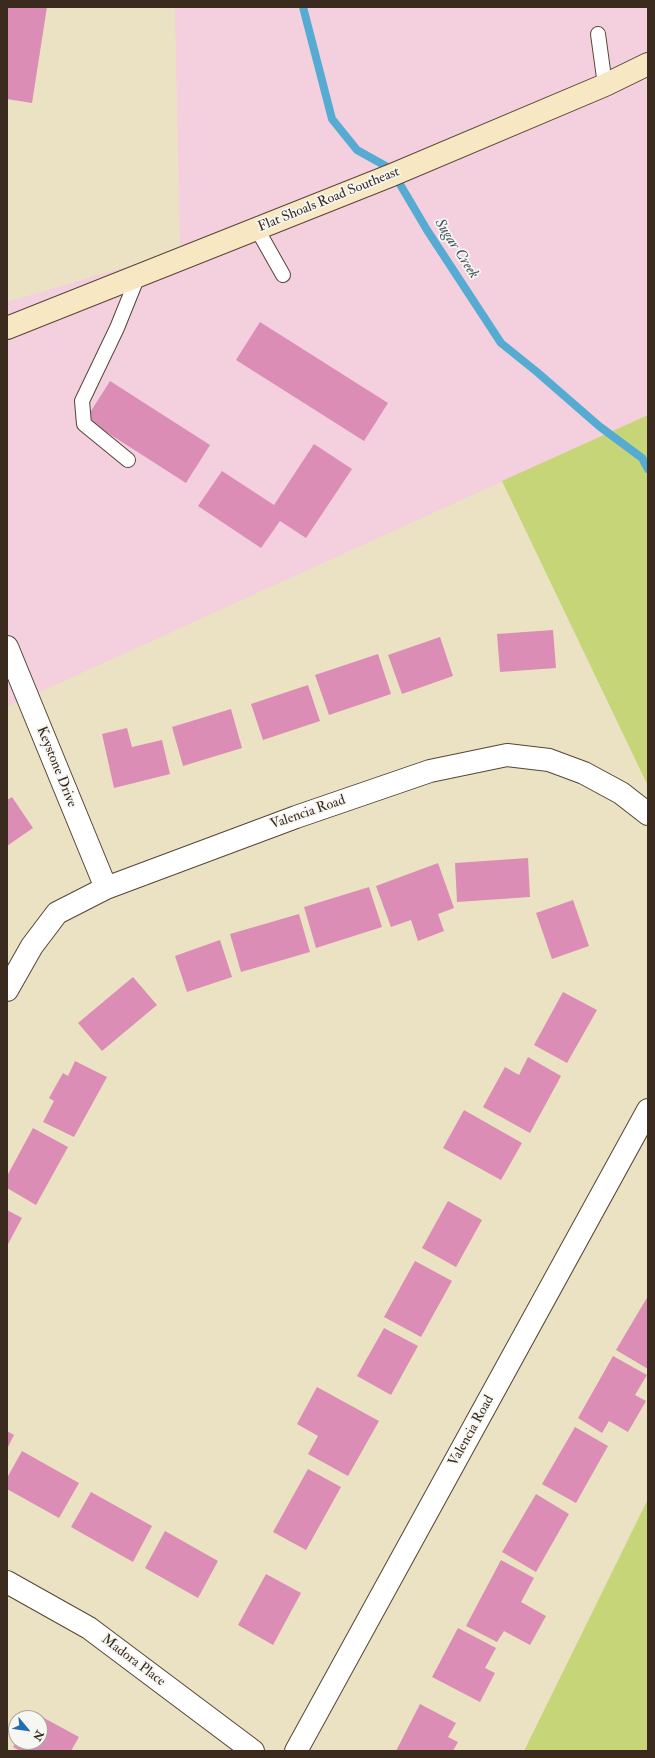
<!DOCTYPE html>
<html>
<head>
<meta charset="utf-8">
<style>
  body { margin:0 }
  #map { position:relative; width:655px; height:1758px; overflow:hidden; background:#eae2c3; font-family:"IM FELL Double Pica",serif }
  canvas { display:block }
  .frame { position:absolute; inset:0; border:8px solid #3b2a1e; pointer-events:none }
  .north { position:absolute; left:8px; top:1710px; width:40px; height:40px; box-sizing:border-box; background:#f6f6f2; border:1px solid #aba49d; border-radius:50%; rotate:119deg; font-size:11px; font-weight:700; line-height:16px; text-align:center; color:#3b2a1e }
  .north::after { content:''; display:block; margin:auto; width:14px; height:18px; background:#1f6fb2; clip-path:polygon(50% 0,100% 100%,50% 72%,0 100%) }
</style>
</head>
<body>
<div id="map">
<canvas width="655" height="1758"></canvas>
<div class="frame"></div>
<div class="north">N</div>
</div>
<script>
const ctx = document.querySelector('canvas').getContext('2d');
ctx.lineJoin = 'round';
function paint(path, color) {
  ctx.fillStyle = color;
  ctx.fill(path, 'evenodd');
}
function strokePath(path, color, width, dash) {
  ctx.strokeStyle = color;
  ctx.lineWidth = width;
  ctx.lineCap = dash ? 'butt' : 'round';
  ctx.setLineDash(dash || []);
  ctx.stroke(path);
}
function drawText(font, color, halo, rows, align = 'center') {
  ctx.font = font + ' "IM FELL Double Pica",serif';
  ctx.lineWidth = 3.5;
  ctx.setLineDash([]);
  ctx.textBaseline = 'middle';
  ctx.strokeStyle = halo;
  ctx.fillStyle = color;
  for (const [text, x, y, turn = 0] of rows) {
    ctx.save();
    ctx.translate(x, y);
    ctx.rotate((+turn || 0) * Math.PI / 180);
    ctx.textAlign = isNaN(turn) ? turn : align;
    if (halo) ctx.strokeText(text, 0, 0);
    ctx.fillText(text, 0, 0);
    ctx.restore();
  }
}
const built = new Path2D(`
  M175,7H648V415L7,707V302L180,251Z`);
const green = new Path2D(`
  M648,415V786L502,481Z
  M648,1499V1751H524Z`);
const stream = new Path2D(`
  M303,7L332,119L357,150L391,169L427,230L501,343L537,372L599,426L642,458L648,469`);
const building = new Path2D(`
  M7,7H47L32,103L7,99Z
  M260,322L388,403L364,441L236,360Z
  M110,381L210,445L186,483L86,419Z
  M314,444L352,469L306,538L280,521L261,548L198,506L222,471L274,505Z
  M553,630L556,668L500,672L497,634Z
  M440,637L453,676L402,694L388,655Z
  M378,654L391,694L329,715L315,675Z
  M308,685L320,721L263,740L251,704Z
  M231,709L242,748L183,766L172,727Z
  M127,728L132,747L162,740L170,774L114,788L102,734Z
  M12,797L33,828L7,846V800Z
  M528,858L530,897L457,902L455,863Z
  M438,863L454,908L438,914L444,931L418,941L411,920L391,927L376,886Z
  M369,887L382,927L316,948L304,907Z
  M573,900L589,946L552,959L536,913Z
  M299,914L310,952L241,972L230,934Z
  M220,940L232,977L187,992L175,956Z
  M133,977L157,1005L102,1051L78,1023Z
  M563,992L597,1010L567,1063L534,1045Z
  M528,1057L561,1076L530,1133L483,1107L505,1067L519,1075Z
  M75,1061L107,1077L74,1137L43,1122L54,1101L49,1098L63,1073L68,1076Z
  M464,1110L522,1143L501,1180L443,1148Z
  M33,1128L68,1147L36,1205L7,1188V1176Z
  M448,1201L482,1220L456,1267L422,1248Z
  M7,1210L22,1218L7,1246Z
  M415,1261L452,1281L421,1337L384,1317Z
  M648,1296V1369L616,1350Z
  M384,1328L418,1346L391,1395L357,1376Z
  M613,1356L647,1375L635,1395L646,1401L628,1432L609,1421L602,1433L578,1418Z
  M317,1387L379,1421L348,1476L308,1454L318,1436L297,1424Z
  M575,1427L608,1446L576,1503L542,1484Z
  M7,1431L14,1435L7,1449Z
  M22,1451L79,1483L59,1518L7,1489V1478Z
  M308,1469L341,1487L306,1550L273,1532Z
  M91,1492L152,1526L133,1562L71,1527Z
  M536,1494L569,1514L536,1572L502,1552Z
  M165,1531L218,1561L198,1598L145,1568Z
  M501,1560L534,1578L521,1602L546,1616L530,1645L504,1631L497,1642L466,1626Z
  M266,1574L301,1593L273,1645L238,1625Z
  M458,1628L496,1648L485,1668L495,1673L480,1702L432,1677Z
  M420,1704L456,1723L448,1737L458,1742L453,1751H396Z
  M33,1712L79,1737L71,1751H20L13,1747L16,1742H40V1718H30Z`);
const lane = new Path2D(`
  M598,34L605,85
  M257,229L283,275
  M128,460L84,424L82,401L117,328L138,276`);
const street = new Path2D(`
  M7,647L106,888
  M7,990L32,946L57,913L106,888L296,817L430,771L507,755L549,760L584,773L621,793L648,814
  M7,1582L89,1628L253,1751
  M296,1751L648,1110`);
const secondary = new Path2D(`
  M7,328L392,175L605,85L648,64`);
const streetNames = [
  ["Flat Shoals Road Southeast",329,200,-22],
  ["Keystone Drive",56,767,68],
  ["Valencia Road",308,813,-19],
  ["Valencia Road",472,1431,-61],
  ["Madora Place",133,1661,37]
];
const waterNames = [
  ["Sugar Creek",456,249,57]
];
paint(built, '#f4cfdd');
paint(green, '#c5d577');
strokePath(stream, '#55abd2', 8);
paint(building, '#dc8db6');
strokePath(lane, '#554637', 16);
strokePath(street, '#554637', 24);
strokePath(secondary, '#554637', 24);
strokePath(lane, '#fff', 14);
strokePath(street, '#fff', 22);
strokePath(secondary, '#f7e8c3', 22);
drawText('14px', '#3b2a1e', '#f6f6f2', streetNames);
drawText('italic 15px', '#44575d', '#f6f6f2', waterNames);
</script>
</body>
</html>
